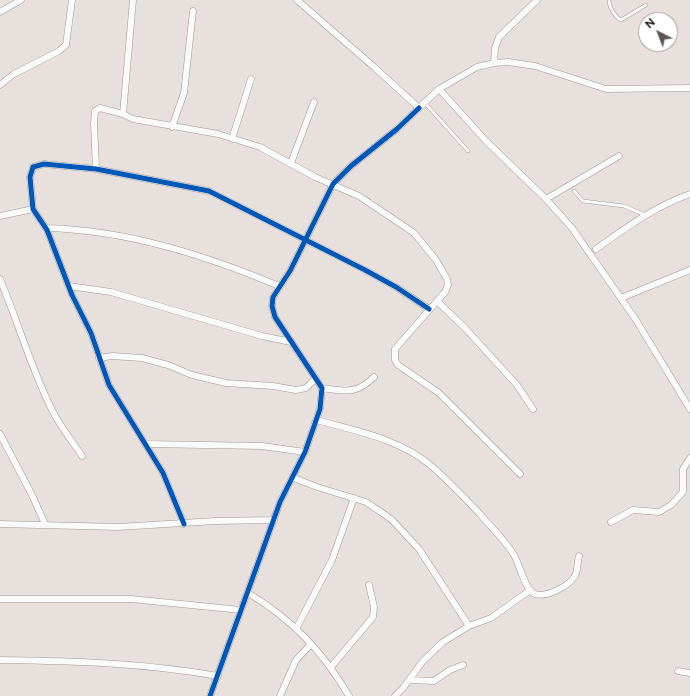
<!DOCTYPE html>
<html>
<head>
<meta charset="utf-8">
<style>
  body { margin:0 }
  #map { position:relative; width:690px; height:696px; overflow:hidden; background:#e7e0dc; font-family:Raleway,sans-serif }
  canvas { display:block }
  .north { position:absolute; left:638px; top:12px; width:40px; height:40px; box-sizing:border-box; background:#fff; border:1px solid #a09f9e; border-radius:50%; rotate:318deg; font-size:11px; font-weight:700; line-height:16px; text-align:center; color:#120f0c }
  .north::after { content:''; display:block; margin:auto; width:14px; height:18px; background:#5d5855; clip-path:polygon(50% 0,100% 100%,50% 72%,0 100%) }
</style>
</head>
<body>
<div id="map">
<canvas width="690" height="696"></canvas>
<div class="north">N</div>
</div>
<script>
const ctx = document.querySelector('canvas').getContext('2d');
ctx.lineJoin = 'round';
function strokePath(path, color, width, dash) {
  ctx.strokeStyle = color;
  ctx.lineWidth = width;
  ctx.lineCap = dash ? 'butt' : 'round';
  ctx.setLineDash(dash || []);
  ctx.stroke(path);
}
const service = new Path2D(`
  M609,0C609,7 615,17 621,20L646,5
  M425,103L468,151
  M574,191L583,201L624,206L645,215`);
const minor = new Path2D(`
  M133,0L123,114L133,119L218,134L260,147L315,177L359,196L414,233L436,260L447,279L448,285L445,292L395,349V360L398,365L439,393L520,474
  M297,0L374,67L419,108L439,89L477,67L494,63L508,62L535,66L606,89L690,88
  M0,12L21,0
  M494,63L495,48L499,37L537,0
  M0,85L14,74L59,51L66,45L72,0
  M439,89L486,141L546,199L572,228L636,320L690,409
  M172,127L184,93L193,11
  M232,139L251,79
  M291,163L314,102
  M96,169L94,123L95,111L100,108L123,114
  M546,199L619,156
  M0,216L33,209
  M46,228C126,230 205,255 279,286
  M596,249C626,228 655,206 690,194
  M0,279C18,322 31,368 52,410C60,426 72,441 82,456
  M69,286L111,292L262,336L291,342
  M621,298L690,270
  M437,301L465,328L517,385L533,409
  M99,358L112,356L142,358L168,365L192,375L226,383L273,386L296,390L306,388L316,378
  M322,388C345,391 356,395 374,377
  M317,420C355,431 397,438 429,464C447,479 463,496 479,513C491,527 504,539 514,555C520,565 525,591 535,594C546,598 569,586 575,576C578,571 577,562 579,556
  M0,434L32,495L45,524
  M147,444L262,446L305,452
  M294,478L317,487L366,502L391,519L419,549L469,626
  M611,522L633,510L659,512L671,505L683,492V469L690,458
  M0,524L118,527L216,521L274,520
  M184,524L163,473L109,385L91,333L72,295L47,230L33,209L30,177L33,167L44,164L96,169L209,191L365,270L396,287L429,309
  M248,593C292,619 323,652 349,696
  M0,599H131L241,610
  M296,629L332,560L354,498
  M0,660C74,661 144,663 218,676
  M331,667L373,617L374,607L369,585
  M678,671L690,673
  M409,680L434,681L450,670L463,665
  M210,696L280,502L305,452L320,409L322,388L275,317L272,306L273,297L290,271L333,184L351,166L397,129L419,108
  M280,696L296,660L311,644
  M395,696L403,688L423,661L443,642L469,626L491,618L529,591`);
const cycleway = new Path2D(`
  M184,524L163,473L109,385L91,333L72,295L47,230L33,209L30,177L33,167L44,164L96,169L209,191L365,270L396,287L429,309
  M210,696L280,502L305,452L320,409L322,388L275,317L272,306L273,297L290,271L333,184L351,166L397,129L419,108`);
strokePath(service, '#9e9996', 4);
strokePath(minor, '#9e9996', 7);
strokePath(service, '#fbfafa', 3);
strokePath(minor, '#fbfafa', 6);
strokePath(cycleway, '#0057b8', 5);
</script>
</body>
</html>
